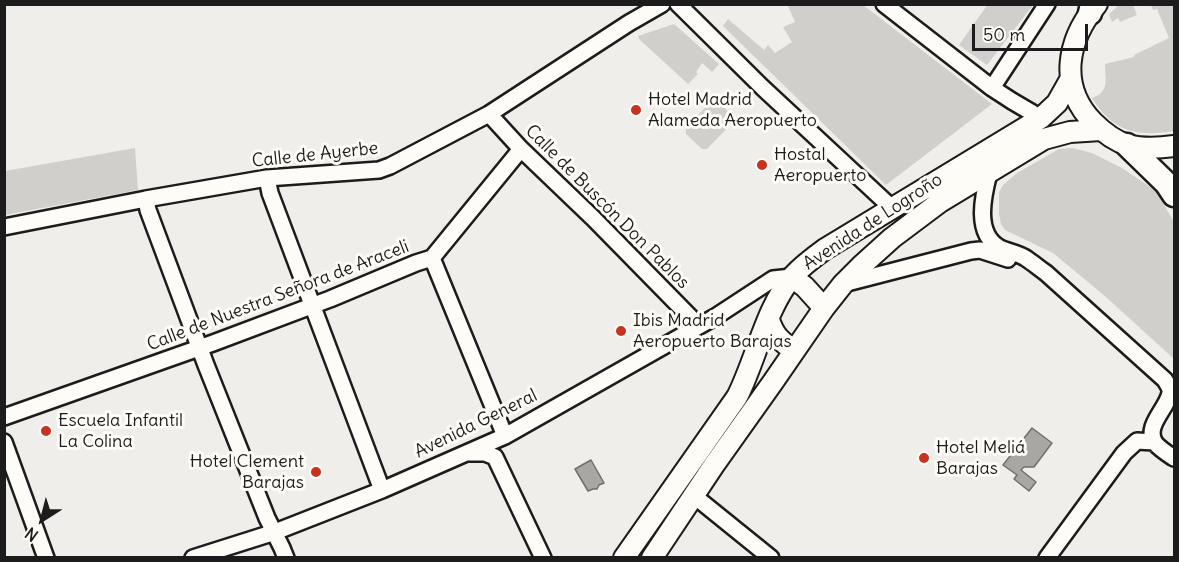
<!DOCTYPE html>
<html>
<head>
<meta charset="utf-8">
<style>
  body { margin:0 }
  #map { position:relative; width:1179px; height:562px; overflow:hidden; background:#f0eeea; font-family:Delius,sans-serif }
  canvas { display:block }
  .frame { position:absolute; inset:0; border:6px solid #1c1c1c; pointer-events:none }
  .north { position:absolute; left:12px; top:490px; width:60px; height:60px; -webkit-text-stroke:4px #fdfcf7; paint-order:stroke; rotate:216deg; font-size:16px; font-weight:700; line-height:24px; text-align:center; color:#1c1c1c }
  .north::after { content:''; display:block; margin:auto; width:21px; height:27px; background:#1c1c1c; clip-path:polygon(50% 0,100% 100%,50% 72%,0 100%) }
  .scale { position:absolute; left:972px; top:24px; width:116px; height:27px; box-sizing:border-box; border:3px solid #1c1c1c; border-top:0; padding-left:8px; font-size:18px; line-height:21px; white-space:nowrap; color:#1c1c1c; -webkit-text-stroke:4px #fdfcf7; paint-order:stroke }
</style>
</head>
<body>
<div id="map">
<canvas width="1179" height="562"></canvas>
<div class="frame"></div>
<div class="north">N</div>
<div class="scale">50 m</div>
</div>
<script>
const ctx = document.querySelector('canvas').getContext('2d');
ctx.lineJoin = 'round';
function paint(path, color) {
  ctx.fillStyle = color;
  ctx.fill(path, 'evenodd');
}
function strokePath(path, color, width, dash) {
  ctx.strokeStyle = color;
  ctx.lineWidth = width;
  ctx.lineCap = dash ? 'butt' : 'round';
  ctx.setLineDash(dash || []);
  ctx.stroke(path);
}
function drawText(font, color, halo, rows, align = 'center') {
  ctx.font = font + ' Delius,sans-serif';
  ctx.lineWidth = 6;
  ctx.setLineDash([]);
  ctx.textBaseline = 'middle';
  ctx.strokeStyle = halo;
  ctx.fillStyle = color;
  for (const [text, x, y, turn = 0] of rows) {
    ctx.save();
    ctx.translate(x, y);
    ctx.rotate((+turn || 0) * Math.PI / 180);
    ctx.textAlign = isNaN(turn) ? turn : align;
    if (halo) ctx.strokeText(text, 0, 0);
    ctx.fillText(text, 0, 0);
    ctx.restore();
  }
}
const green = new Path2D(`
  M988,4L1033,5L987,65L959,45Z
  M790,5H863L992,104L886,185L723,26L728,19L764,50L768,45L775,53L792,42L783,27L795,22L788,6Z
  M1133,5L1137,15L1120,22L1118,18L1112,22L1109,14L1119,5Z
  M1151,5H1174V131C1137,137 1113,132 1092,98C1110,92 1105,79 1105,64L1134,57V55L1169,38L1157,9L1153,10Z
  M674,24L719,64L712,72L702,63L696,72L698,74L688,84L639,39L638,36Z
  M714,98L736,119L707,149H702L686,134V128Z
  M135,148L138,190L5,215V171Z
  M1073,148L1092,153L1122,168L1156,191L1174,222V359L1106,297L1053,253L1005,230L1001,224L999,214V192L1003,185L1017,173L1059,149Z`);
const water = new Path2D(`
  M1032,428L1052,443L1034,467H1024L1021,470L1036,482L1029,491L1014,479L1017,475L1003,465Z
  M591,460L604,483L599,485L597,489H593L588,491L575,469Z`);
const minor = new Path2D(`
  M678,4L763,88L892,208
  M884,4L992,88L1012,101L1041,118
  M992,88L1047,4
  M489,114L521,149L593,218L699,326
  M989,173C983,196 974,234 1000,248C1008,252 1019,253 1027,259C1033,263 1039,268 1046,273L1165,380C1167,384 1171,388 1170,393C1167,409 1144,426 1155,443C1160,449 1168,454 1174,458
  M267,178L270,193L382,490
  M146,199L148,210L206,365L267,518L282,548L286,558
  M4,227L146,199L267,178L379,170L390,166L489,114L629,23L662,4
  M432,258L505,436
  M843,284L971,251L980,250L1008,259
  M4,417L213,343L330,299L416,263L432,258L521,149
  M4,442L46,558
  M469,453H485L495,457L543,558
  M693,495L771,558
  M193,558L275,532L382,490L505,436L715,317L773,279L792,277
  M1047,558L1124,453L1137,441L1154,442`);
const major = new Path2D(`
  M1097,4C1067,40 1058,86 1093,122C1103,132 1114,141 1128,145C1143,149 1159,148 1174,146
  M792,277L805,287L824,308
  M769,320C775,337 780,340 794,351
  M624,558L737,397C756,360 766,307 793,276C802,266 814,257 825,249L1041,118L1057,103L1070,80
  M652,558L714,465L773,382L824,308L843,284L861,266L892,238L940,202L1044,139L1070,132L1101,130`);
const highway = new Path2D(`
  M1090,13L1092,4
  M1127,145L1166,183L1174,195`);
const markers = [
  [636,110,6,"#c8321e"],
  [762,165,6,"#c8321e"],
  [621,331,6,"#c8321e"],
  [46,431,6,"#c8321e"],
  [924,458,6,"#c8321e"],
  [316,472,6,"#c8321e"]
];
const poiNames = [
  ["Hotel Madrid",648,100],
  ["Alameda Aeropuerto",648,121],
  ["Hostal",774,155],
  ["Aeropuerto",774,176],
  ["Ibis Madrid",633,321],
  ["Aeropuerto Barajas",633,342],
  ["Escuela Infantil",58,421],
  ["La Colina",58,442],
  ["Hotel Meliá",936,448],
  ["Barajas",936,469],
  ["Hotel Clement",304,462,"right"],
  ["Barajas",304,483,"right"]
];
const streetNames = [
  ["Calle de Ayerbe",315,155,-6],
  ["Calle de Buscón Don Pablos",607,207,45],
  ["Avenida de Logroño",873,222,-33],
  ["Calle de Nuestra Señora de Araceli",278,296,-21],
  ["Avenida General",476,424,-26]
];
paint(green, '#d0cfcc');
paint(water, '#a8a7a3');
strokePath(water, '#706f6d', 1.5);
strokePath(minor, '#1c1c1c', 20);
strokePath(major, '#1c1c1c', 24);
strokePath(highway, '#1c1c1c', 27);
strokePath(minor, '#fdfcf7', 15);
strokePath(major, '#fdfcf7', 20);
strokePath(highway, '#fdfcf7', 22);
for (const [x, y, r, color] of markers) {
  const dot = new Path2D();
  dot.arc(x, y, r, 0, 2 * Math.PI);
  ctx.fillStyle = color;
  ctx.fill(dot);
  strokePath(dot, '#fdfcf7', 2);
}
drawText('18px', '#1c1c1c', '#fdfcf7', poiNames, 'left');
drawText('18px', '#1c1c1c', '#fdfcf7', streetNames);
</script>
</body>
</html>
